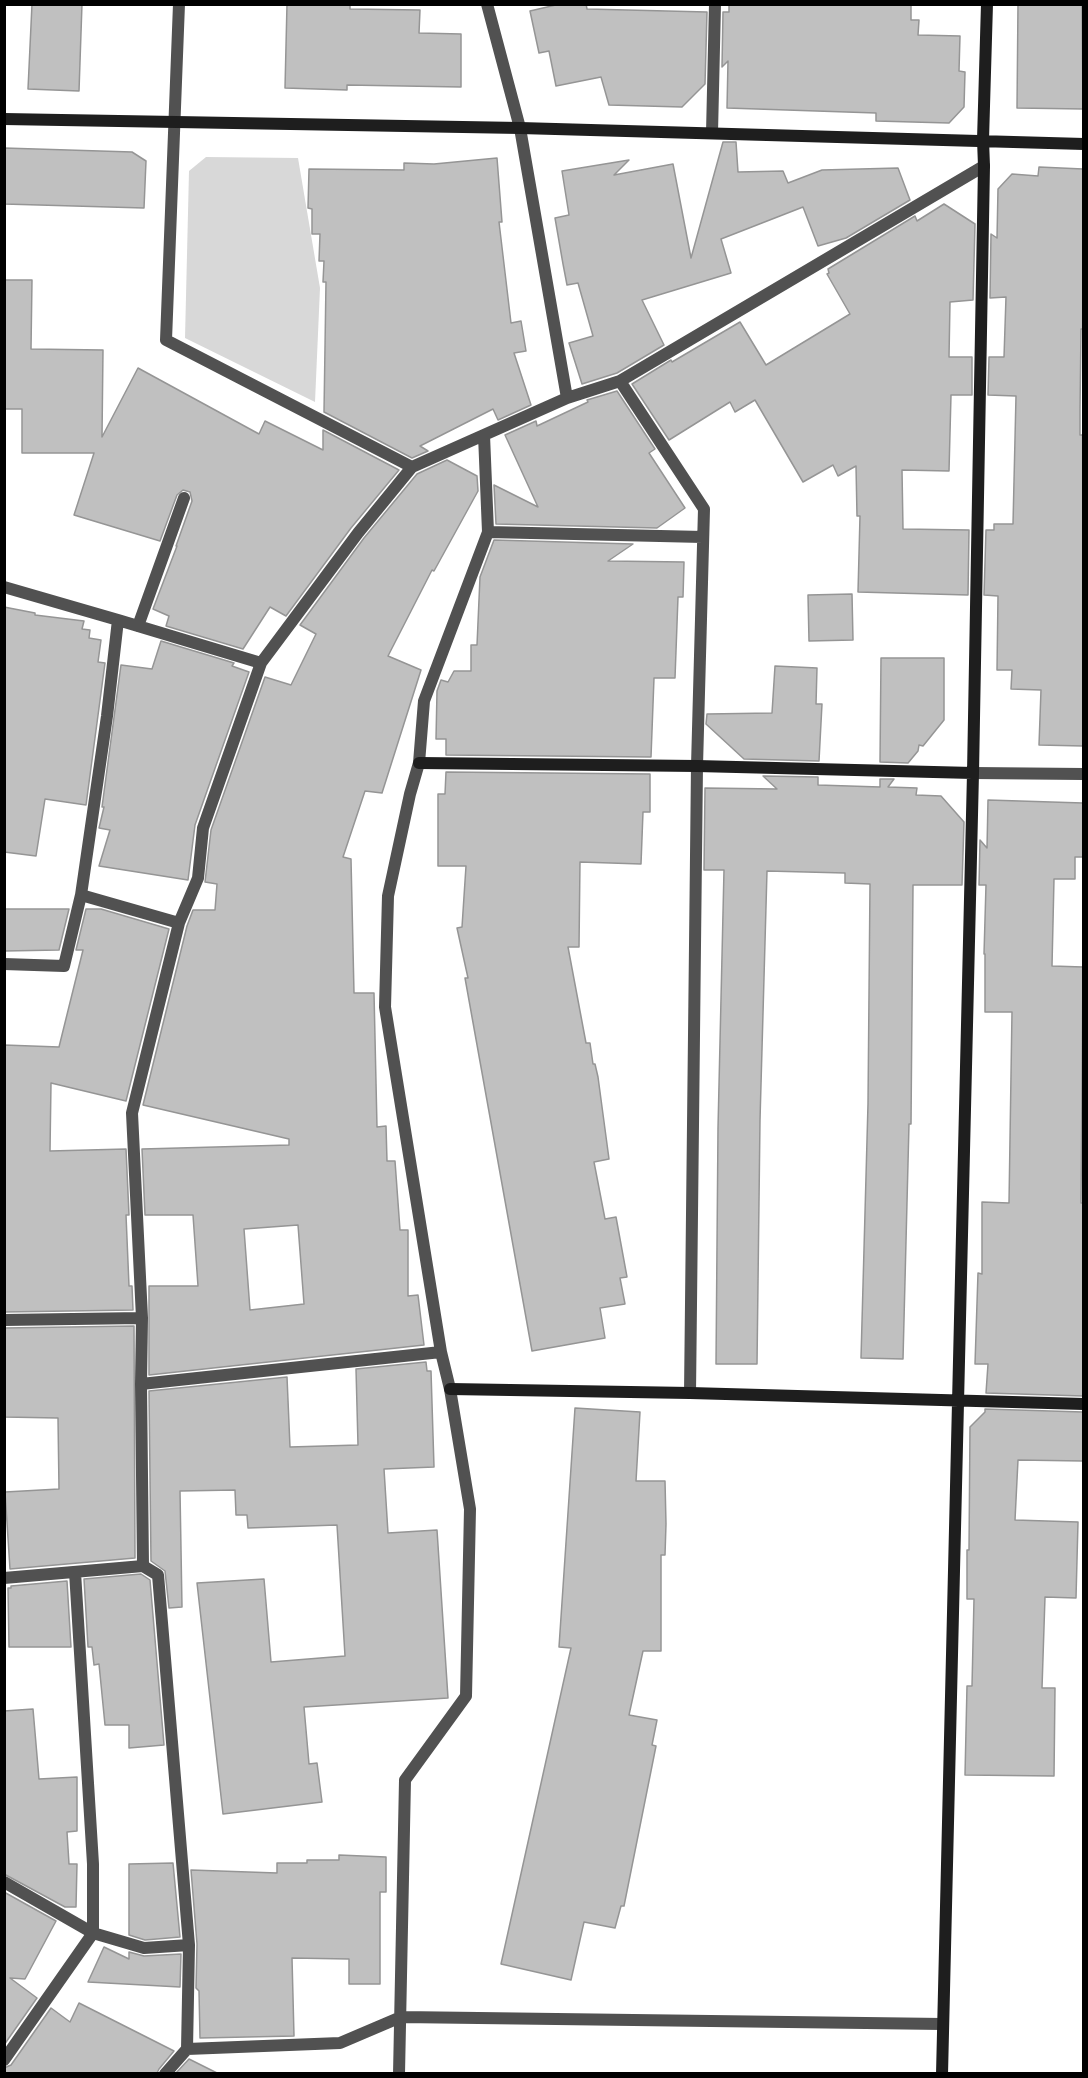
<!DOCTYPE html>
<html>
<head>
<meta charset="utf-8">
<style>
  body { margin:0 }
  #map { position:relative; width:1088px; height:2078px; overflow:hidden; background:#fff; font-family:"PT Sans",sans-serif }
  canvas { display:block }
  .frame { position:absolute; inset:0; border:6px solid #000; pointer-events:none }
</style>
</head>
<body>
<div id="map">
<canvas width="1088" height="2078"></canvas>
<div class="frame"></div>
</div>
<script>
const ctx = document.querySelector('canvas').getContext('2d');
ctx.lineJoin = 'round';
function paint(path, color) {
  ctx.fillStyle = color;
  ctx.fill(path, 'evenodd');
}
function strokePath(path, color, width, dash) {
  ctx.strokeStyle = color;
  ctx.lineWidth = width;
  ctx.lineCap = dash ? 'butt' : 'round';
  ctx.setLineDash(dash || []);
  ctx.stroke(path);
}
const green = new Path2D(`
  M206,157L298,158L320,288L315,402L185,338L189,171Z`);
const building = new Path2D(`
  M32,4H82L79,91L28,89Z
  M287,4H350V9L420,10L419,33L461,34V87L347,85V90L285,88Z
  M560,4H586L587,9L707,12L705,84L682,107L609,105L601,77L556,86L549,51L539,53L530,11Z
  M729,4H911V20H919L918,35L960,36L959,71L965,72L964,107L949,123L876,121V113L727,108L728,61L722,67L723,12H729Z
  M1018,4H1082L1083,109L1017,108Z
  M723,142H736L738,172L783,171L788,183L822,170L898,168L910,200L846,238L818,246L803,207L721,239L731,273L642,300L664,345L617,373L582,384L569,343L593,336L578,283L567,285L563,264L555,218L569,215L562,171L629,160L614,175L673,164L691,258Z
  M4,148L132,152L146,161L144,208L4,204Z
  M497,158L502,222H499L511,323L521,321L526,351L514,353L531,405L498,420L493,409L420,446L428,451L412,458L324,412L326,282H323L324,261H319L320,234H312V209L308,208L309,169L404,170V163L434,164Z
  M1039,167L1083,169V329H1081L1080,409V435H1083V746L1039,745L1041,690L1011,689L1012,670H997L998,596L984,595L986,530H994V524H1013L1016,396L988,395L989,357H1004L1006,297L990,298L991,234L997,238L998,189L1012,174L1038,176Z
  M944,204L975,224L973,300L950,302L949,357H972V395H951L949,471L902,470L903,529L969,530L968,595L858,592L860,516H857L856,466L838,476L833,465L803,482L755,400L735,412L730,402L669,440L632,384L671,360L672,362L740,322L766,365L850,314L827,274L829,273L828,269L915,216L917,221Z
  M4,280H32L31,349L103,350L102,437L138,368L259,434L265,421L323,450V430L399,470L351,528L286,616L270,607L243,649L166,626L169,616L153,609L177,546H176L192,501L190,492L183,490L177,495L160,541L74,515L94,453H22V409H4Z
  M617,391L655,449L649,453L685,508L657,528L496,524L494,485L538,507L505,435L536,421L537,426L588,402L587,400Z
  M447,460L477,476L478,491L434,571L432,570L388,656L421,670L382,793L365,791L343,857L351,859L354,993H374L377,1127L386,1126L387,1161H395L400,1230H408V1296L418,1295L424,1345L149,1375V1286H198L193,1215H145L142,1149L289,1145V1139L143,1105L187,926L193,910H215L217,884L205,882L211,830L265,677L291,685L316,634L300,625L364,538L417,474ZM298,1225L304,1304L250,1310L244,1229Z
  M494,540L633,544L608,561L684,562L683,597H678L675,678H654L651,757L446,755V739H436L437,691L441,680L448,682L454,671H471V645H477L480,577Z
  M852,594L853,640L809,641L808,595Z
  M4,607L35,613V615L84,621L82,629L90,630L89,638L101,640L98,662L105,663L86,805L45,799L36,856L4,852Z
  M161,641L234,663L232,666L249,672L195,825L188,880L99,866L110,830L99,828L104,807H102L121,665L152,669Z
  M881,658H944V720L923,746L919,745L918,751L908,763L880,762Z
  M775,666L817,668L816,704H822L819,761L744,759L706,724L707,714L772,713Z
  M446,772L650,774V812H643L641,864L580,862L579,947H568L586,1043H590L593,1064H595L598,1077L609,1159L594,1162L605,1219L616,1217L627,1277L620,1278L625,1304L600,1308L605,1338L532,1351L465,978H468L457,928L462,927L466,866H438V794H445Z
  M763,776L818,777V785L880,787V779H894L888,787L917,788L916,795L941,796L964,822L962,885H913L911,1124H909L903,1359L861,1358L868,1104L870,884L845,883V873L767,871L760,1120L757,1364H716L718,1128L724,870H704L705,788L777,789Z
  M988,800L1083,803V857H1075V879H1054L1052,966L1083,967L1081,1203H1083V1396L986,1393L988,1364H975L978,1273L982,1274V1202L1009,1203L1012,1012H985V954H984L986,885H979L980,840L987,848Z
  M4,909H69L59,950L4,951Z
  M86,909H101L169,929L126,1101L51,1083L50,1151L126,1149L129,1215H126L129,1286H132L133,1310L4,1312V1045L59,1047L83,950H76Z
  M134,1326L135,1558L10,1569L5,1492L59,1489L58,1418L4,1417V1328Z
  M426,1362L427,1371H431L434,1467L384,1469L388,1533L437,1530L448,1698L304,1707L309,1764L317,1763L322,1802L223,1814L197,1583L264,1579L271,1662L345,1656L337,1525L248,1528L247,1515H236L235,1490L180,1491L182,1607L169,1608L165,1571L151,1561L149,1391L287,1377L290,1447L358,1445L356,1369Z
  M575,1408L640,1412L636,1481H665L666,1524L665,1555H661V1651H643L629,1715L657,1720L652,1745L656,1746L624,1906H621L615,1928L584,1922L571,1980L501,1964L571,1648L559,1647Z
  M985,1409L1083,1412V1461L1018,1460L1015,1520L1078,1522L1076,1598L1045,1597L1042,1688H1055L1054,1776L965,1775L967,1686H972L974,1599H967V1550H969L970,1427L985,1412Z
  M141,1574L150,1580L164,1745L129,1748V1725H105L99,1664L94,1665L92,1647H88L84,1579Z
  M67,1581L71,1647H9L8,1588H11V1586Z
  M33,1709L39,1779L77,1777V1831L67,1832L69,1864H77L76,1907H65L4,1874V1711Z
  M339,1855L386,1857V1892H380V1984H349V1959L292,1958L294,2036L200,2038L199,1991L196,1988L197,1944L191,1870L277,1873V1863H307V1860H339Z
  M173,1863L180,1937L145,1940L129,1935V1864Z
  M4,1892L56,1921L25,1979L10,1978L37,1998L4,2045Z
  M104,1947L129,1959V1952L144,1956L181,1954L180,1987L88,1982Z
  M79,2003L174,2051L159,2069L157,2073H4V2068L11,2065L51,2008L70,2022Z
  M189,2059L217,2073H176Z`);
const street = new Path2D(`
  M179,4L166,340L412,467
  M712,133L715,4
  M620,381L984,166
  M567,398L620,381L704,509L697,766L690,1393
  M488,532L703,537
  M4,587L118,620
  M138,626L184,498
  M261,663L203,828L198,878L179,923L132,1113L142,1318L141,1384L441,1352
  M973,773L1084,774
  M179,923L81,895L107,716L118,620L261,663L358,533L412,467L567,398L520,128L487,4
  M4,964L64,966L81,895
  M4,1320L142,1318
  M141,1384L143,1566L158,1575L189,1945L187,2049L165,2074
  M75,1572L93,1864V1933
  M4,1578L143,1566
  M4,1882L93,1933
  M187,2049L340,2043L401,2017L943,2024
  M4,2060L93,1933L144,1948L189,1945
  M399,2074L405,1780L466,1696L470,1509L450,1389L441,1352L385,1007L388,896L410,794L419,763L424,701L488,532L484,435`);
const secondary = new Path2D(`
  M4,119L520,128L1084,144
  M419,763L697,766L973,773
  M450,1389L690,1393L1084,1404
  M942,2074L973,773L984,166L983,140L987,4`);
paint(green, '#d8d8d8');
paint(building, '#c0c0c0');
strokePath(building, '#959595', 1.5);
strokePath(street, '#515151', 12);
strokePath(secondary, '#1e1e1e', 12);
</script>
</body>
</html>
